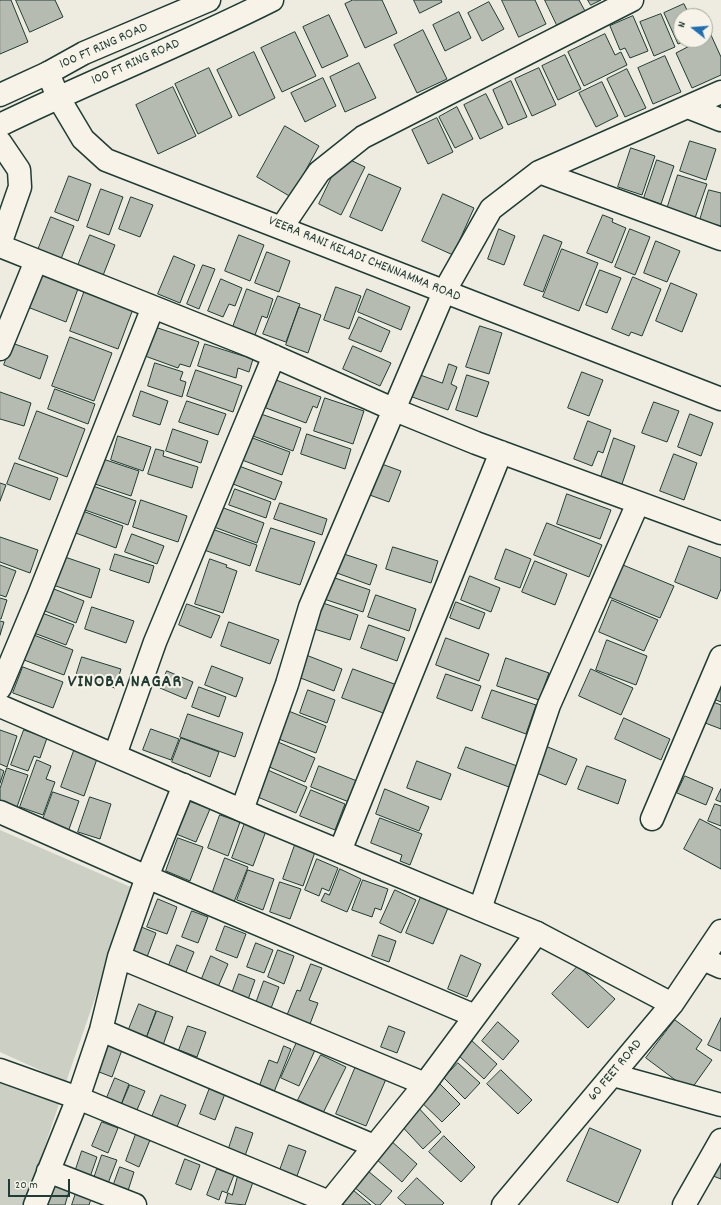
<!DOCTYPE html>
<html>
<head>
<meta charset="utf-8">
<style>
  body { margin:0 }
  #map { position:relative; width:721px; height:1205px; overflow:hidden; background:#eeece1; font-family:Dekko,sans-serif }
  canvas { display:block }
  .north { position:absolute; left:673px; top:8px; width:40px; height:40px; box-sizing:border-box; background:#f7f3e8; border:1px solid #a1aaa0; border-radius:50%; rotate:287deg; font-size:11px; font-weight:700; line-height:16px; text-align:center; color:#1f3d34 }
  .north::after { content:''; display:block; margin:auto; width:14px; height:18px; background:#1f6fb2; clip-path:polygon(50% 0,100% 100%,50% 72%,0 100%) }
  .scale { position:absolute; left:8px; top:1179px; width:62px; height:18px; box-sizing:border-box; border:2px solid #1f3d34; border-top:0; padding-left:5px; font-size:12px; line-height:14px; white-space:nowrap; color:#1f3d34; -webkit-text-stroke:3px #f7f3e8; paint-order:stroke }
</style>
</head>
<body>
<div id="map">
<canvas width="721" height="1205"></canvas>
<div class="north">N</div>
<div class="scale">20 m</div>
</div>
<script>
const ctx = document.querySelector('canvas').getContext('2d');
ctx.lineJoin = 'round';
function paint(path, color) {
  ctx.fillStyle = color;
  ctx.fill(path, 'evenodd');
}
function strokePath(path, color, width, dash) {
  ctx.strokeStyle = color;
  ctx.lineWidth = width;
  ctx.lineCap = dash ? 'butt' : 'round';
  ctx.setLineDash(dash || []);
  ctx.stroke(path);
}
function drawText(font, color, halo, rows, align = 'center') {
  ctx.font = font + ' Dekko,sans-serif';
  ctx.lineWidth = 4;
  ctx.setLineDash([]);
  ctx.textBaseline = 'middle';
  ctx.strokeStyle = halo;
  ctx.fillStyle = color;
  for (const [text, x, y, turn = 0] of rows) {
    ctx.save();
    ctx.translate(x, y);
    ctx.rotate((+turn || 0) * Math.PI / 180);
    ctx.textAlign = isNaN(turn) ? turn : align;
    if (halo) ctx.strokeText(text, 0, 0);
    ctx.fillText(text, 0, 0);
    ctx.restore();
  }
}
const green = new Path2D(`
  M0,830L133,888L66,1082L0,1052Z
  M0,1072L61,1098L25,1205H0Z`);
const building = new Path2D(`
  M0,0H11L28,42L0,54Z
  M16,0H55L63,17L30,32Z
  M353,0H382L397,33L365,48L345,4Z
  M414,0H441L442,2L420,13Z
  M502,0H535L546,24L519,37Z
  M545,0H579L585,11L557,25Z
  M588,0H601L591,5Z
  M489,2L504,29L482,41L468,13Z
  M684,4L690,16H681V40H688L678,44L664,13Z
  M459,12L471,38L445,51L433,25Z
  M661,14L675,47L654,56L640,22Z
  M329,15L348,56L322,68L303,27Z
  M633,16L648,51L630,58L625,48L620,50L610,26Z
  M423,30L447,79L417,93L394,45Z
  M295,32L316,76L282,92L261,48Z
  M605,34L615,55L621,52L627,65L584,86L568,52Z
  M711,35L721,57V75L692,88L676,53L701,40H705Z
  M254,52L275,98L239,116L217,70Z
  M565,55L581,89L558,100L542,66Z
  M665,56L681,92L653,104L638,68Z
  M359,63L376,98L345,112L330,77Z
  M209,68L232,117L198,134L175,84Z
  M539,68L556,105L532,116L515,79Z
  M627,69L646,108L625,117L607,79Z
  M323,78L336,106L305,122L291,93Z
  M511,81L527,117L508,125L493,90Z
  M602,82L618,116L596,127L579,93Z
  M173,87L196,136L158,154L136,105Z
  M486,94L503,128L480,139L464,105Z
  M457,107L473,139L455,148L439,117Z
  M437,118L453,152L428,164L412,130Z
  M285,126L319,146L291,197L257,177Z
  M690,141L716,149L706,180L680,171Z
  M631,148L655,156L642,195L618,187Z
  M342,156L365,167L341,215L319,204Z
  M657,160L674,166L661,204L644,198Z
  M369,174L401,188L382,231L350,217Z
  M678,175L707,184L695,218L667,209Z
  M69,176L91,184L78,221L55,212Z
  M101,189L123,197L109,235L87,227Z
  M709,190L721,193V226L700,220Z
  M443,194L474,208L453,255L422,241Z
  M131,197L153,205L140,237L119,229Z
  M603,215L613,219L612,222L626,228L612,263L587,253Z
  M51,217L74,226L61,259L38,250Z
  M499,229L515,236L504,265L488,259Z
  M630,229L650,237L635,275L615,267Z
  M90,235L115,245L102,278L77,268Z
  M239,235L264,245L250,281L225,271Z
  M544,235L562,242L543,292L524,285Z
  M656,241L680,251L667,282L644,273Z
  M562,249L598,263L579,311L543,297Z
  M267,252L290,261L279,292L255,283Z
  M174,256L195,265L180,303L158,294Z
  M203,265L215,269L199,309L187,304Z
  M600,270L621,278L607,313L586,305Z
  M38,271L79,286L66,322L25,306Z
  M633,277L661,289L642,336L631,332L629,336L612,329Z
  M221,279L242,288L235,306L229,304L223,317L208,311Z
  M671,283L697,294L682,332L656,321Z
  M336,287L361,296L349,329L324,320Z
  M247,289L273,299L267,318L262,316L255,335L233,327Z
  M367,289L410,307L401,330L358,312Z
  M85,290L133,309L118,349L70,331Z
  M278,296L300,304L286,342L263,334Z
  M299,307L321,315L308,353L286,345Z
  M359,317L390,331L381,352L349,339Z
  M480,326L502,333L489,374L466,367Z
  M155,327L199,342L190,367L180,364L178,368L145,356Z
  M70,337L112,353L94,401L52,386Z
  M12,343L48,356L40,379L4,365Z
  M205,344L253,359L249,372L238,368L236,378L198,366Z
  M353,346L391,363L380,386L343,369Z
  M155,363L183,372L180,380L186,382L182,397L148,386Z
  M449,364L457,367L451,384L457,387L448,410L407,395L415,373L442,383Z
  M196,370L242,386L233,412L187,396Z
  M582,372L603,380L589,416L568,408Z
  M467,375L489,382L477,417L456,410Z
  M276,380L321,397L317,408L313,406L306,423L266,408Z
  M55,389L95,404L88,424L48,409Z
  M141,391L168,401L160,425L133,416Z
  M0,392L31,403L24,426L0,419Z
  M325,398L364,411L353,444L314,431Z
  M187,401L226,414L218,435L179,422Z
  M654,402L679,411L667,442L642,433Z
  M37,411L85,429L67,477L19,459Z
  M261,414L301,428L293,451L253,436Z
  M690,414L713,423L701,456L678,447Z
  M588,421L611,430L603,453L598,451L592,466L574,459Z
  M173,429L208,441L201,463L166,451Z
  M242,434L290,452L282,475L234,457Z
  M307,434L351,449L345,469L301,454Z
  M118,436L151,447L143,471L111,460Z
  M614,438L635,446L622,484L601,477Z
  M156,449L164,451L163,456L198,467L192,488L148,474Z
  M674,454L697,463L684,500L660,491Z
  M97,457L139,471L131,496L89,482Z
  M15,463L58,478L50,500L7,484Z
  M379,463L401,471L389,502L367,494Z
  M239,466L282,482L275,500L233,484Z
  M0,483L6,485L0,501Z
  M90,485L136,501L128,525L82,509Z
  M235,489L271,502L266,518L229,505Z
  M567,494L611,510L600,539L557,524Z
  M141,500L187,516L178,542L133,527Z
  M280,503L327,519L322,535L274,519Z
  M221,507L264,523L257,543L214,527Z
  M80,510L123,526L116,548L73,532Z
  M547,523L602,545L589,577L534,555Z
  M271,528L315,542L300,585L256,571Z
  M212,529L257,545L250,566L204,550Z
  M132,534L164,546L157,564L125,552Z
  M0,537L38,550L30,573L0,562Z
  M689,546L721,558V589L717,599L675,582Z
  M393,547L438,561L431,583L386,569Z
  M506,549L531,559L520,588L495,579Z
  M115,554L154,566L149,583L110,570Z
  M344,554L377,565L370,585L337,573Z
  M62,556L100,569L91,598L53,585Z
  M210,559L227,565L226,567L237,571L223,613L195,604Z
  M535,561L567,574L555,605L522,592Z
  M0,565L16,571L6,597L0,595Z
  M623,565L674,586L660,618L609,597Z
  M470,576L500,588L491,612L461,600Z
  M332,577L370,590L363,612L324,599Z
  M54,589L84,601L76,623L45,611Z
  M376,595L416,609L409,631L368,617Z
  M0,598L7,600L1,619H0Z
  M612,600L658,620L644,651L599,632Z
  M320,602L358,615L350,640L311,628Z
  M456,602L485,613L479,629L450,618Z
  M187,604L220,616L211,638L179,625Z
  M92,607L134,621L126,643L85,629Z
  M42,613L74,625L66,645L34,633Z
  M0,621L4,622L0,635Z
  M229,622L279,640L270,664L221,646Z
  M369,625L405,638L397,661L361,648Z
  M26,632L73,650L64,675L16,657Z
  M446,638L489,654L479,681L436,665Z
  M607,640L647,656L636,685L596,670Z
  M306,655L342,669L334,691L298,677Z
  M82,657L121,669L115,688L76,676Z
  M506,658L549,673L539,700L497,686Z
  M212,666L243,678L236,697L205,685Z
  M23,667L63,682L53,708L13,693Z
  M353,669L397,685L386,714L342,698Z
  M591,669L633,688L621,715L579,696Z
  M167,671L193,682L186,699L160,688Z
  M446,674L481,686L472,711L437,698Z
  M721,685V702L716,700Z
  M199,687L226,697L219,717L192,707Z
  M308,690L335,700L327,723L300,713Z
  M492,690L536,705L526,734L482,718Z
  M708,700L721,705V729L700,721Z
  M286,710L326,726L316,753L276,738Z
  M188,714L243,733L235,757L180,737Z
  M624,718L670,739L661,760L615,739Z
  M151,729L179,739L171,760L143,750Z
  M0,730L17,736L7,767L0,764Z
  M24,730L47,738L40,758L34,756L28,771L11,765Z
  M181,738L219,752L210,777L172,762Z
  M278,742L315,758L305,782L267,766Z
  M543,745L577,759L566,785L532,771Z
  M466,747L517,766L509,787L458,768Z
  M75,748L98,756L84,796L61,787Z
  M37,760L51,766L46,779L55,782L43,815L20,807Z
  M417,761L451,774L441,800L407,788Z
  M319,766L357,781L349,802L311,787Z
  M587,766L626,780L618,804L578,789Z
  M7,768L28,775L17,807L0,801V789Z
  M263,768L307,787L296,813L253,795Z
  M0,769L4,771L0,783Z
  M685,776L713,788L706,805L677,793Z
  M385,789L429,807L419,831L376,814Z
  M721,789V802L716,800Z
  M311,790L345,804L335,830L300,816Z
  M53,792L79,801L68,832L42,822Z
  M90,797L111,804L100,839L78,832Z
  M189,801L210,809L196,842L176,834Z
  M715,804L721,806V826L708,821Z
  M220,815L240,822L228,856L208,848Z
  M380,818L422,834L410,865L400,861L402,855L371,843Z
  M700,819L721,830V869L684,849Z
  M245,823L266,831L253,866L232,858Z
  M178,838L203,847L190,881L166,871Z
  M295,845L315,852L303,886L283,879Z
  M225,858L248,867L234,902L212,894Z
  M317,859L338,868L329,891L322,888L319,896L305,890Z
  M340,869L361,879L347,912L321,901L325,893L329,895Z
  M248,870L274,879L263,910L237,900Z
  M363,880L388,889L381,910L375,908L372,917L352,910Z
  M280,882L301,889L290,919L270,912Z
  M395,890L416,900L401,933L380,923Z
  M421,897L448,908L433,944L406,933Z
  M158,899L177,907L167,934L147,927Z
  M192,911L208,917L198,943L182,937Z
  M139,926L156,933L147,957L129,950Z
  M225,926L246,934L237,958L216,950Z
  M379,935L396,941L389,962L372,956Z
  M256,943L273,950L264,973L247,967Z
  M177,945L194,952L184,977L167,970Z
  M278,950L294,956L284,984L268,977Z
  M461,955L481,964L467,997L448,989Z
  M211,956L228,964L218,987L201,981Z
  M311,964L322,968L309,1000L318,1003L310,1024L287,1015L297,990L300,991Z
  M578,966L615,999L588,1028L552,994Z
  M239,974L255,980L246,1005L230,999Z
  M264,981L279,987L270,1011L255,1006Z
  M139,1004L156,1011L145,1041L127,1034Z
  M157,1011L173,1017L162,1048L145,1042Z
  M721,1018V1051L708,1045Z
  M675,1020L702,1040L696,1049L712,1060L690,1091L646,1058Z
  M498,1022L519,1041L503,1060L482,1041Z
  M188,1026L206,1032L197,1057L179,1050Z
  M389,1026L405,1032L397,1053L381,1047Z
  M471,1040L497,1064L484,1079L458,1055Z
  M297,1042L315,1050L299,1086L281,1078Z
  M103,1043L122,1050L112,1077L94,1070Z
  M284,1046L291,1049L272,1097L257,1092L269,1060L277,1063Z
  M321,1055L346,1067L323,1113L298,1100Z
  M458,1063L480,1083L465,1099L444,1078Z
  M356,1066L386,1079L366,1126L336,1114Z
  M501,1070L532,1100L518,1114L487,1084Z
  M115,1078L129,1084L119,1110L104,1105Z
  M434,1078L460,1104L442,1122L416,1097Z
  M130,1085L145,1091L134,1117L119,1111Z
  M211,1085L226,1091L215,1120L200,1114Z
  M161,1095L186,1105L177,1127L152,1117Z
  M415,1104L441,1132L423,1149L397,1121Z
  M102,1122L118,1128L108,1153L92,1146Z
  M236,1127L253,1133L245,1156L228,1151Z
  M590,1128L641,1150L618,1203L567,1181Z
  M136,1134L150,1140L139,1167L126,1161Z
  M444,1136L475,1167L461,1182L429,1152Z
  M390,1140L417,1164L402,1182L375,1158Z
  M289,1145L306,1151L297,1176L280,1170Z
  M82,1151L97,1157L89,1180L74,1175Z
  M102,1155L117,1160L107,1186L93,1181Z
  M721,1157V1179L713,1176Z
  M185,1159L200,1165L191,1190L176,1184Z
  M120,1167L134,1172L126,1197L111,1192Z
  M217,1169L234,1175L227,1193L222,1191L219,1200L207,1195Z
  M368,1171L392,1191L380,1205H376L354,1187Z
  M238,1176L253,1182L245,1205L225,1203L228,1193L232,1195Z
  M417,1178L444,1203L442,1205H406L398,1198Z
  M54,1186L69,1191L65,1205H48Z
  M353,1190L371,1205H344L342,1203Z
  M76,1193L91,1199L89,1205H72Z`);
const street = new Path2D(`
  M688,107L721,120
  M0,142L19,170L20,187L0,244
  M539,172L721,239
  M282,227L319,172L363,137L632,0
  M0,246L251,346L395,410L476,443L721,533
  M0,349L36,261
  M0,688L39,595L153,307
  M115,755L155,642L274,356
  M242,810L287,684L310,607L444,292L491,209L539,172L721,92
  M0,812L147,877L475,1016
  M652,819L721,657
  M340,851L501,452
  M480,909L549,705L638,503
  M119,957L425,1084
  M703,959L721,967
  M101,1030L374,1146
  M0,1070L78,1098L329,1202
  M613,1075L721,1105
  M48,1171L135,1205
  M35,1205L78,1098L101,1030L119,957L147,877L184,785
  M327,1205L425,1084L537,933
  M684,1205L721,1140`);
const secondary = new Path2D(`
  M48,73L58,97L83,139L106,160C312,238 516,320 721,399
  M0,706L262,819L537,933L672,1004
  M503,1205L672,1004L721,931`);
const primary = new Path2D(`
  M0,95L48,73L84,53L209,0
  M0,125C90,81 183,45 272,0`);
const streetNames = [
  ["100 FT RING ROAD",104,47,-24],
  ["100 FT RING ROAD",136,63,-24],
  ["VEERA RANI KELADI CHENNAMMA ROAD",364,260,22],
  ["60 FEET ROAD",616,1071,-50]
];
const districtNames = [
  ["VINOBA NAGAR",125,684]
];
paint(green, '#cccfc4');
paint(building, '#b5bbb0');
strokePath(building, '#1f3d34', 1);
strokePath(street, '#1f3d34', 25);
strokePath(secondary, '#1f3d34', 25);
strokePath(primary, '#1f3d34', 25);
strokePath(street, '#f7f3e8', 22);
strokePath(secondary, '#f7f3e8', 22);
strokePath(primary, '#f7f3e8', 22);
drawText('14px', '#1f3d34', '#f7f3e8', streetNames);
ctx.letterSpacing = '1px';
drawText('bold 18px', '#1f3d34', '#f7f3e8', districtNames);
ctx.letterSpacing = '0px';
</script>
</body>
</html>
